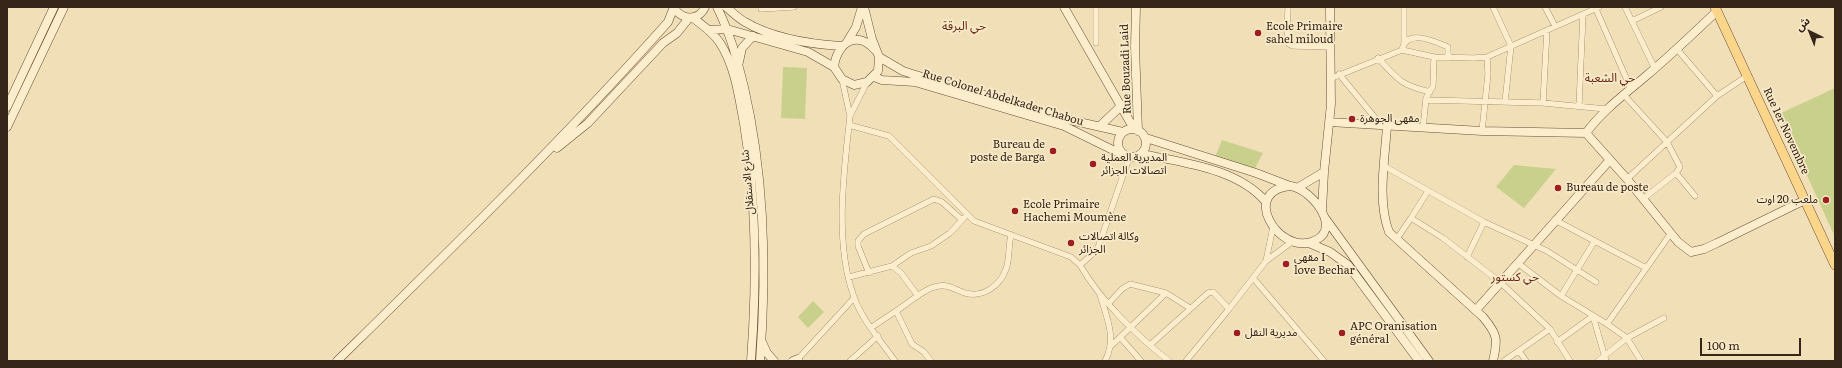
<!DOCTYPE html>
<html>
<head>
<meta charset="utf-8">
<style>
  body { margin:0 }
  #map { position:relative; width:1842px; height:368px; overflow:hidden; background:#f1dfb8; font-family:Literata,"Noto Sans Arabic",serif }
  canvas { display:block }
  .frame { position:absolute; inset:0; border:8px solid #362619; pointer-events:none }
  .north { position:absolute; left:1790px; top:12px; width:40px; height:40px; -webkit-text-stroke:3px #f8eac8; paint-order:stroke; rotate:317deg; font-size:11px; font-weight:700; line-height:16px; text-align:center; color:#362619 }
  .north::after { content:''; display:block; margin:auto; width:14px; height:18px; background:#362619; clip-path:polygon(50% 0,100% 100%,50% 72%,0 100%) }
  .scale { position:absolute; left:1700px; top:338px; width:101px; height:18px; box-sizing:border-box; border:2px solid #362619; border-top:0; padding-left:5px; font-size:12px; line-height:14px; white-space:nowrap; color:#362619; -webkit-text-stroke:3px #f8eac8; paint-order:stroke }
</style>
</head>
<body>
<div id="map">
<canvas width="1842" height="368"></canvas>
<div class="frame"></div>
<div class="north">ش</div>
<div class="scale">100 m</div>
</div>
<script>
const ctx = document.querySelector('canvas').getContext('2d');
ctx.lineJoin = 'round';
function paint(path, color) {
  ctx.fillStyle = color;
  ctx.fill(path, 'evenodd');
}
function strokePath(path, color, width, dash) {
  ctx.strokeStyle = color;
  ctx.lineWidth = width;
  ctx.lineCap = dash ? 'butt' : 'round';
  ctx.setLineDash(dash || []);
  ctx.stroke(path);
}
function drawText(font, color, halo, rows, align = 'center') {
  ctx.font = font + ' Literata,"Noto Sans Arabic",serif';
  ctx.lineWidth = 3.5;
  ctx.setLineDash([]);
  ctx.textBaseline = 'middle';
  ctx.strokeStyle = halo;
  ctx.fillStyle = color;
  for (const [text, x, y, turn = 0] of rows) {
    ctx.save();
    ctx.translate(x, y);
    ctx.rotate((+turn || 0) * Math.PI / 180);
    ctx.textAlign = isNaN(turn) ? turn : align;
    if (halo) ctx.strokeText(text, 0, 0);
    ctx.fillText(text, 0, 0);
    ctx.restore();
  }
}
const green = new Path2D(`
  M783,67L807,68L805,119L781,118Z
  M1835,88V237L1779,114Z
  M1222,140L1263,153L1253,172L1214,160Z
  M1514,165L1556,169L1524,208L1496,187Z
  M813,301L824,312L808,328L798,317Z`);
const street = new Path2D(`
  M1096,7V43
  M1288,7L1287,40L1289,44L1293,46L1330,47
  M1493,7L1511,46L1505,102
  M1545,7L1555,26
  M1595,7L1631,89
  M1625,7L1655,69
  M761,9L794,7
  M1632,21L1661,7
  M1404,43V7
  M1677,49L1717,96
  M1402,50C1406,28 1434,41 1448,47V58
  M1378,58C1398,80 1401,85 1430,92
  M1339,74L1381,125
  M1332,78L1402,50L1434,57L1474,58L1487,57L1599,7
  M842,79L850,116
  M867,82L850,116L849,125C843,179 835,245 854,297C862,320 881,341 895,361
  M1624,95L1667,142L1680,167L1676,173L1643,199
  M1426,100L1543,103L1606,109
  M1543,103L1547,30
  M1579,106L1583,14
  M849,125L889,136L974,221L1071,257L1080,265L1096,251L1099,245L1129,158
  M1423,128L1426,98L1433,86L1434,57
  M1482,131L1488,74L1487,57
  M1384,166L1484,222L1547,251L1596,282
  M1676,173L1695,196
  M1627,179L1717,96L1747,76
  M1411,218L1428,191
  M1555,220L1646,268
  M1396,240L1411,218L1443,238L1500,282L1550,329L1570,361
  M1467,257L1484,222
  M1266,261L1273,227
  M1519,264L1561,296L1607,324L1671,233
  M1080,265C1100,300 1137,336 1169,361
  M892,266L901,273L918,296
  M869,273L858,246V241L864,234L934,199L942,202L962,220
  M849,277L892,266L911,253L931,246L950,233L964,218
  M1254,279L1324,361
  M1100,295C1107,318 1117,339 1105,361
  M1561,296L1594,242
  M1109,303L1122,289L1130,284L1166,293
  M896,311C909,303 924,288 939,286C948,284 956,290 965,293C983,298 1000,286 1006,269C1010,259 1008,246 1011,236
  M872,327L896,311L912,344L924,352L931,361
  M1120,337L1141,361
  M1557,342L1593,316L1606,361
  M1150,345L1208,293L1213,292L1229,309
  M1111,346L1166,293L1190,308
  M1519,351L1526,361
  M798,359L854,298
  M850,361L878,336
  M1186,361L1229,309L1266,261L1293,241
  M1504,361L1550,329
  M1598,361L1627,338L1607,324
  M1641,361L1627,338L1664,318`);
const secondary = new Path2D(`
  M674,7C681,21 699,21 705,7
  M717,7C730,33 737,59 744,87C765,177 767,269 760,361
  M726,7C732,12 738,18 745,22C774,39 809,44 841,46
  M864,7L872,39L879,57L878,71L867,82L854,85L842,79L834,67C837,42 858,29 876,51
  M1064,7L1134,129
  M1136,7L1135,47L1138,131
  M693,18C702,25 713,32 720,43C735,66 739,97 744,124C757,203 757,281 751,361
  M708,30L727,29L808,52L834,67
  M847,42L856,27L862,7
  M879,57L903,71L919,76L1070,120L1123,132
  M739,62L742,48L753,36
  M874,77L882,80L915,82L1064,126L1123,155
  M7,107L54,7
  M1329,122L1482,131L1586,133C1603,110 1625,94 1646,76C1671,55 1694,33 1717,11
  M1100,126L1122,105
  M1387,126C1385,159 1377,201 1389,232L1483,317C1498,335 1498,339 1493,361
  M7,127L64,7
  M1118 143a14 14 0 1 1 28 0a14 14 0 1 1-28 0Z
  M1586,133L1627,179L1678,242L1691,252L1704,249L1717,243L1805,200
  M1146,138L1256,173L1290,186
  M557,148L588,123L663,43L677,33L689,18
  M1142,154C1183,163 1237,168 1266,202
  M1291,186C1313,190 1345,232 1311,242C1277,253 1240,190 1291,186Z
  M1297,188L1324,172
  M1322,210L1324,172L1331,104L1330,7
  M1325,218L1429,361
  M1309,243L1330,252L1348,265L1419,361
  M1476,310L1609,161
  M762,342L767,353L774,361
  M337,361C450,250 563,140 668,22L674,7
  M793,361L798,359`);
const primary = new Path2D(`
  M1715,7L1835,265`);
const markers = [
  [1258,33,4,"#9d1d20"],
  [1352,119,4,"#9d1d20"],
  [1053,151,4,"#9d1d20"],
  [1093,164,4,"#9d1d20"],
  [1558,188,4,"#9d1d20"],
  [1826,200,4,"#9d1d20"],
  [1015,211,4,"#9d1d20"],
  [1071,243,4,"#9d1d20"],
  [1286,264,4,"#9d1d20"],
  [1237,333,4,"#9d1d20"],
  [1342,333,4,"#9d1d20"]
];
const poiNames = [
  ["Ecole Primaire",1266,27],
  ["sahel miloud",1266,40],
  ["مقهى الجوهرة",1360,119],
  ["Bureau de",1045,145,"right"],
  ["poste de Barga",1045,158,"right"],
  ["المديرية العملية",1101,158],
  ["اتصالات الجزائر",1101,171],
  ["Bureau de poste",1566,188],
  ["ملعب 20 اوت",1818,200,"right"],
  ["Ecole Primaire",1023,205],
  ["Hachemi Moumène",1023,218],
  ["وكالة اتصالات",1079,237],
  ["الجزائر",1079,250],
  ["مقهى I",1294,258],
  ["love Bechar",1294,271],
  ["APC Oranisation",1350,327],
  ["général",1350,340],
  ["مديرية النقل",1245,333]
];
const streetNames = [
  ["Rue Bouzadi Laid",1126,69,-92],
  ["Rue Colonel Abdelkader Chabou",1003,98,17],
  ["Rue 1er Novembre",1786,131,65],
  ["شارع الاستقلال",748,182,-95]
];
const neighbourhoodNames = [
  ["حي البرقة",964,26],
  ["حي الشعبة",1610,78],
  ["حي كستور",1515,277]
];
paint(green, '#c9d08c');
strokePath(street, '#896e52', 6);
strokePath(secondary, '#6a4f36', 9);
strokePath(primary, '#553c27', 10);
strokePath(street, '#fcedcc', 5.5);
strokePath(secondary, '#fcedcc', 8);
strokePath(primary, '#fad58a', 9);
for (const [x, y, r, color] of markers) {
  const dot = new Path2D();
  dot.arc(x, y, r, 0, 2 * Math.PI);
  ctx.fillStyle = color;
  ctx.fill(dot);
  strokePath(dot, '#f8eac8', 1.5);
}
drawText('11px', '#362619', '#f8eac8', poiNames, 'left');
drawText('11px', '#362619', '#f8eac8', streetNames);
drawText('12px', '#662414', '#f8eac8', neighbourhoodNames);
</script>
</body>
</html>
